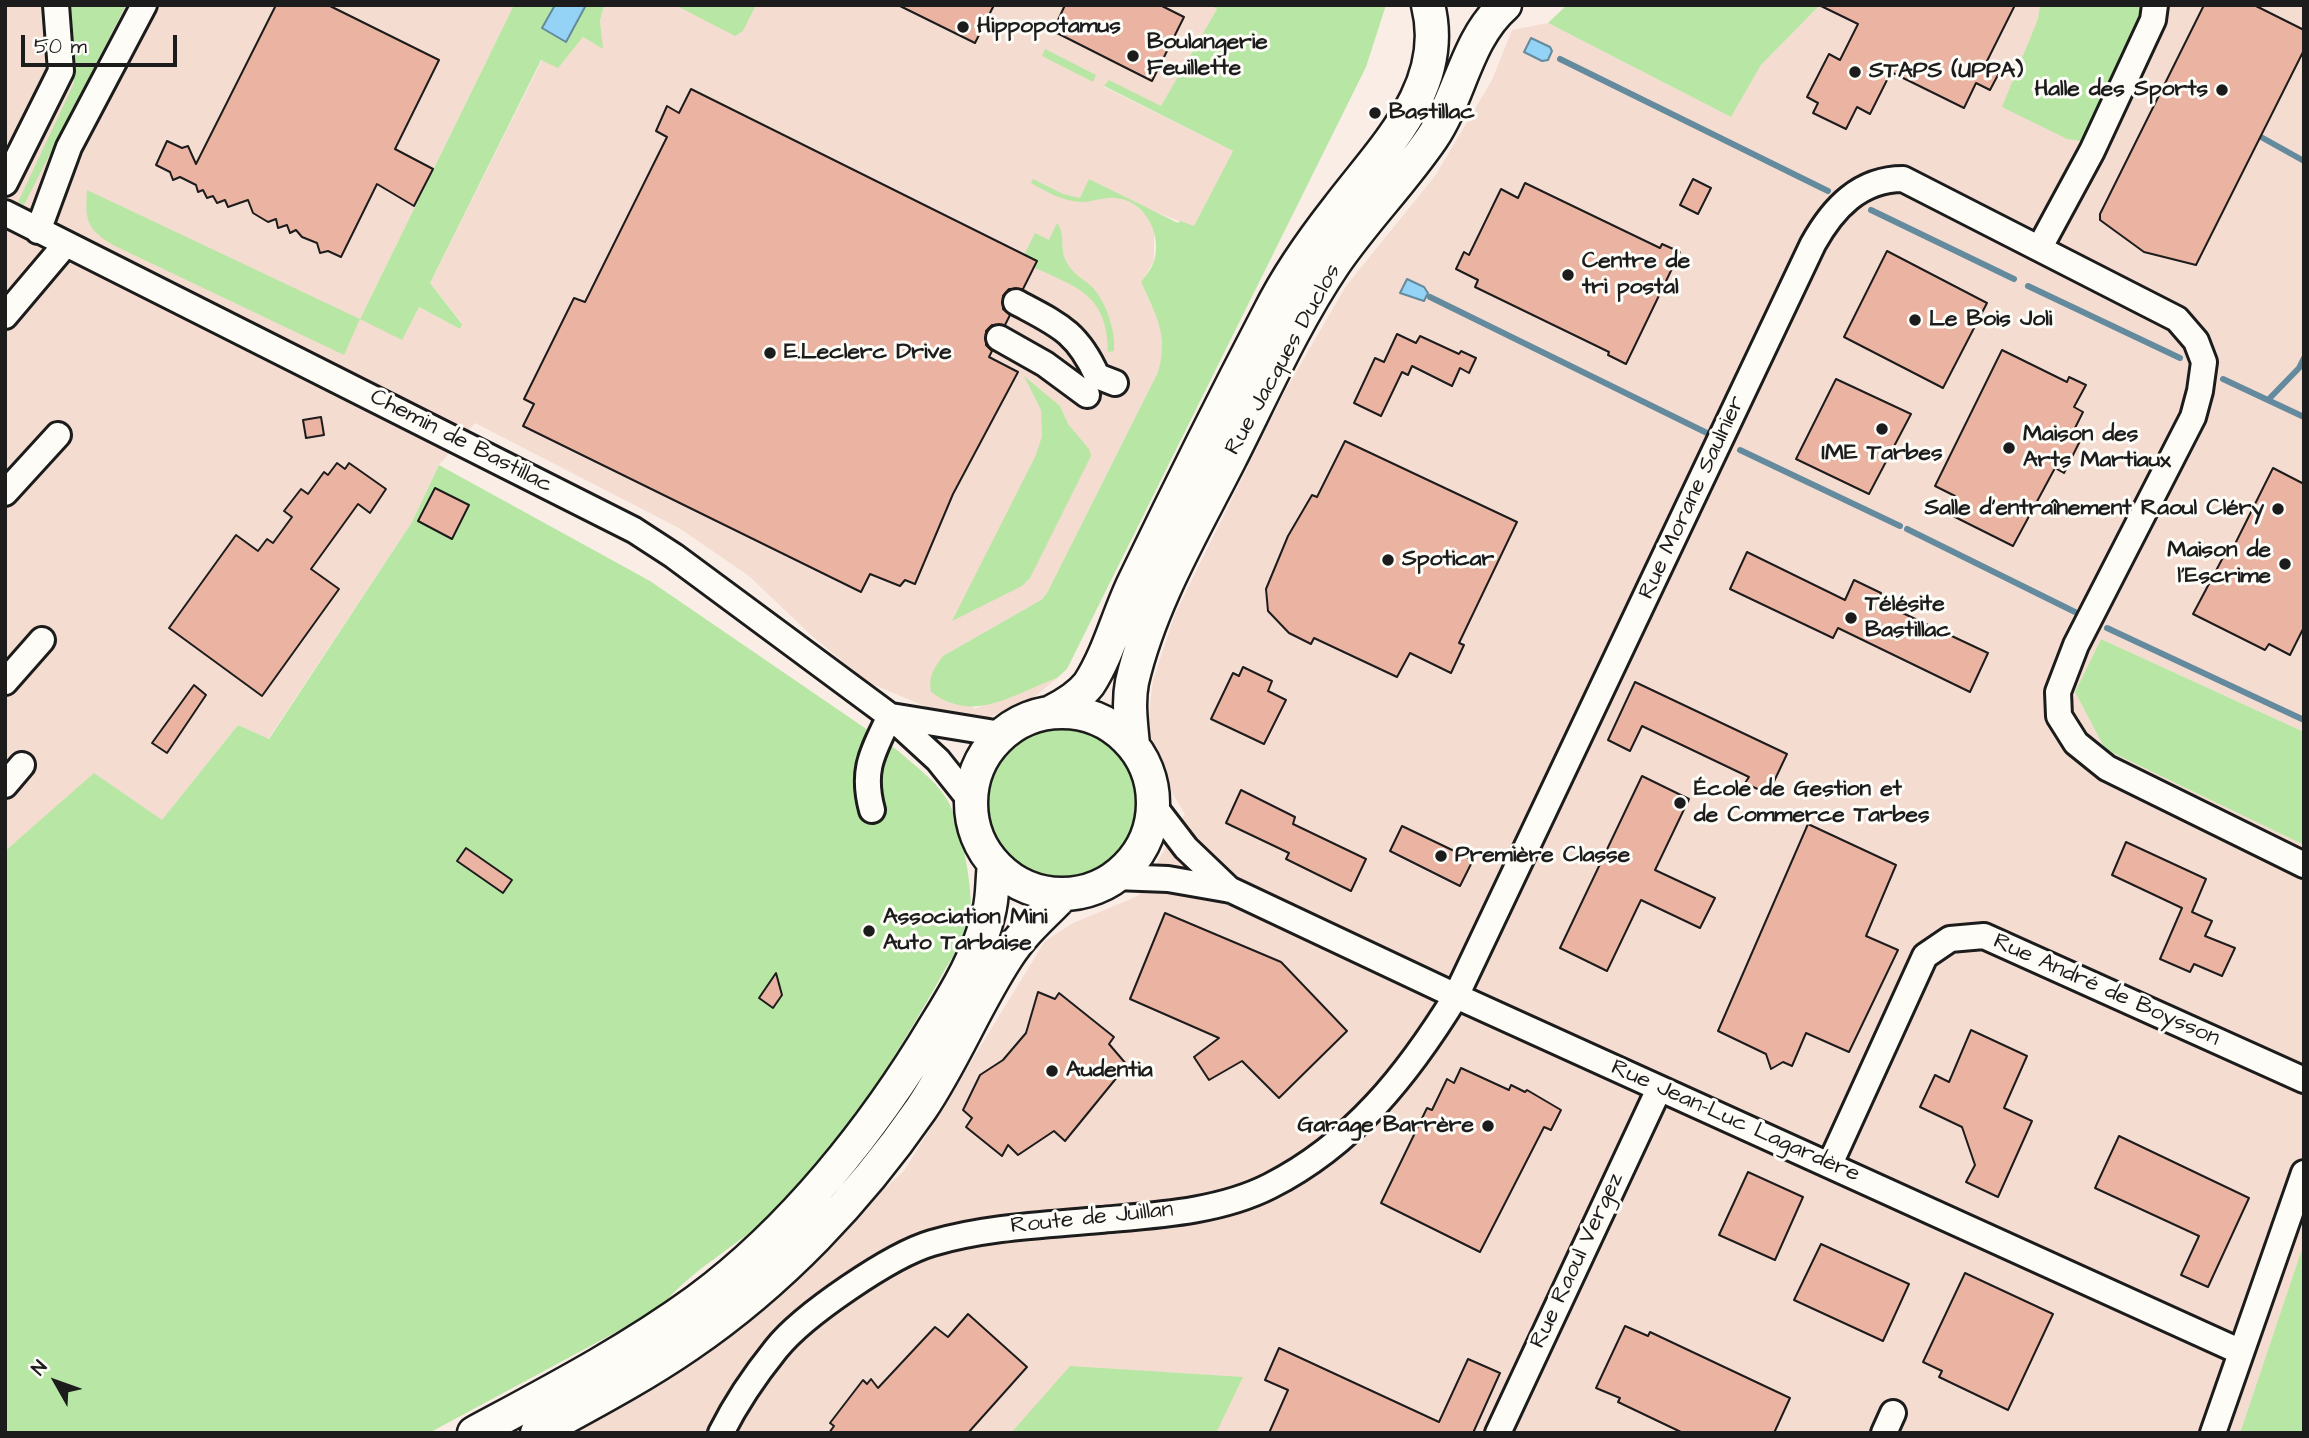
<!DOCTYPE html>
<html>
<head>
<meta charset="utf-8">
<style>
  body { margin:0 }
  #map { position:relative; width:2309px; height:1438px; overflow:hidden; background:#f9ede6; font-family:"Architects Daughter",sans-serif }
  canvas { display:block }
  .frame { position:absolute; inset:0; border:7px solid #1c1c1c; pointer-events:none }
  .north { position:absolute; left:21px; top:1347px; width:70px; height:70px; -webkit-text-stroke:5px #fdfcf7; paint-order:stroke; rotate:310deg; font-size:19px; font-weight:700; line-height:28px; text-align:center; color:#1c1c1c }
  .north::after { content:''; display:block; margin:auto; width:24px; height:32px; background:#1c1c1c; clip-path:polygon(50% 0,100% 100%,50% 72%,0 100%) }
  .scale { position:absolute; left:21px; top:35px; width:156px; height:32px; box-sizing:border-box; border:4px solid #1c1c1c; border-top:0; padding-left:9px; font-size:21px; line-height:24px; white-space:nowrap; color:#1c1c1c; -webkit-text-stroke:5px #fdfcf7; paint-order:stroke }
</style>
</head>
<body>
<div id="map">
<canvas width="2309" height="1438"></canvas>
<div class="frame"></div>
<div class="north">N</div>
<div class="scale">50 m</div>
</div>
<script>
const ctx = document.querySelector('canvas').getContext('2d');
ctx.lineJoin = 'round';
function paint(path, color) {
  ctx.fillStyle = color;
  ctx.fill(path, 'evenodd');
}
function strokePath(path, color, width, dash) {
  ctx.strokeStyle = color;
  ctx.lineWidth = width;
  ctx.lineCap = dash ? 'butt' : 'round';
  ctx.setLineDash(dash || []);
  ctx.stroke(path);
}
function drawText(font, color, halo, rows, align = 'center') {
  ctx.font = font + ' "Architects Daughter",sans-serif';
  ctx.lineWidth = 6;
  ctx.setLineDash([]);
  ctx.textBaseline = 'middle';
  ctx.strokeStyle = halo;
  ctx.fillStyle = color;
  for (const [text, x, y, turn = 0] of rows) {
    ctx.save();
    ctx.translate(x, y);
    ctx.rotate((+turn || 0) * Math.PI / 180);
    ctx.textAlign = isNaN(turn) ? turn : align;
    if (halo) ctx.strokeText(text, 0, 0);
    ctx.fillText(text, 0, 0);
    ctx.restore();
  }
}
const built = new Path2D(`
  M5,5H514L360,319L419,307L460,329L462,323L430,283L542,60L572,50L583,37L602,48L600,21L604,5H1208L1217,9L1161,107L1109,80L1104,87L1233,151L1194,227L1133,203L1149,218L1154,231V261L1141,282L1160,325L1164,349L1158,372L1047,593L1041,600L943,656L974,709L1057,678L1027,703L979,721L939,712L867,682L811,635L749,576L679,528L475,423L439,465L412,522L268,739L238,725L162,821L94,774L5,851Z
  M1820,5H2040L2038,19L2145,5H2304V732L2101,639L2075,692L2105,749L2304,845V1243L2240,1433H576L696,1360L904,1171L1045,941L1073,923L1138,896L1185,814L1163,778L1147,730L1153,680L1175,614L1285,391L1346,286L1435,176L1492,80L1512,30L1548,23L1731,117L1761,65Z`);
const green = new Path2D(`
  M68,5H126L24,205L18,202L74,83Z
  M514,5H555L542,28L566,42L586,5H604L600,21L603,49L583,37L558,68L541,60L430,283L462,324L460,329L419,307L402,340L360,319L344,355L113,245C86,229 85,219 87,190L360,319Z
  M675,5H756L743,31L735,36Z
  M1209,5H1386L1366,67L1067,669L1057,678C1011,695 974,724 931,692C928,676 934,668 943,656L1041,600L1047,593L1158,372C1169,335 1156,316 1141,282C1146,275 1153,267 1155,258C1161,232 1144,200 1115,198C1104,197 1093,202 1082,202C1064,202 1047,192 1031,183L1033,179L1063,194L1080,198L1089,179L1178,223L1180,221L1194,226L1233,151L1104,86L1109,80L1161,106L1217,9Z
  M1567,5H1820L1761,65L1731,117L1548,23Z
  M2040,5H2145L2143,16L2081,141L2067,139L2002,107L2038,19Z
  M1045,49L1096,75L1093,82L1042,56Z
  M1057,223C1065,232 1060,247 1065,259C1071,273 1081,277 1091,286C1106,300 1116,332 1114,351L1108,352C1107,295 1079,288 1033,267L1036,261L1024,255L1035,233L1049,240Z
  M1024,376L1060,406L1068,424L1089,449L1091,456L1030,578L1022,586L952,621L1036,455L1042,436L1041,410Z
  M439,465L650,581L897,750C914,765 934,779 946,798C961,820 975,895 970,921C966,940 952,956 943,973C898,1054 847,1135 783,1203C745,1243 693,1266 659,1309L429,1433H5V851L94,773L162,820L238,725L269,739L412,522Z
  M2101,639L2304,732V845L2105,749L2075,692Z
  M985 804a76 76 0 1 1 152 0a76 76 0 1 1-152 0Z
  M2304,1243V1433H2240Z
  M1070,1366L1243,1377L1216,1433H1011Z`);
const water = new Path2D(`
  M555,5H586L566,42L542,28Z
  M1531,38L1550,47L1552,51L1548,60L1542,61L1524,52Z
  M1407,279L1424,287L1428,293L1424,301L1400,293Z`);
const stream = new Path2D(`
  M1560,59L1828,191
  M2261,137L2304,161
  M1871,210L2014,279
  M2028,286L2180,358
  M1430,297L1707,433
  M2223,379L2304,417
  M2268,400L2299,368L2304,358
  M1740,450L1900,526
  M1907,529L2075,612
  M2107,628L2304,720`);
const building = new Path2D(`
  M276,5H328L439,60L395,149L433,169L414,206L377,184L341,257L328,251L320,253L317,243L302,237L296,230L290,233L287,225L278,228L276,219L268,222L253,213L248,200L228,207L225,200L217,203L213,196L207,198L203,190L198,192L196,185L180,177L173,180L170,172L156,165L167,141L182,148L188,146L196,164Z
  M898,5H994L975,43Z
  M1065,5H1160L1184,17L1152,81L1053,31Z
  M1819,5H2015L1985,65L1999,73L1990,90L1976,83L1964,108L1891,72L1870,114L1857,107L1846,129L1813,113L1818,103L1807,97L1829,54L1840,60L1858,24Z
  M2204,5H2254L2304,30V50L2196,265L2144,252L2100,220V214Z
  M691,89L1037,261L1023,289H1009L1003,296V309L1010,315L1005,325H992L986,331V345L992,351L989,357L1018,372L953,494L915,584L905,580L900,586L870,574L861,592L523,426L534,404L524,399L574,298L585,302L667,137L656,131L667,106L679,113Z
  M1693,179L1711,188L1698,214L1680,205Z
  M1525,183L1660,248L1662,244L1680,252L1626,364L1608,355L1609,352L1475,287L1478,280L1456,269L1464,252L1469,255L1501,189L1518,198Z
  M1887,251L1987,303L1943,388L1844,337Z
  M1397,334L1416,343L1420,336L1459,354L1461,351L1476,358L1469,373L1460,368L1452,386L1412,366L1408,375L1402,372L1381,416L1354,403L1375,358L1384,362Z
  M2002,350L2067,382L2069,377L2086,385L2074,407L2083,412L2075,428L2084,433L2064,473L2055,468L2013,546L1947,513L1955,496L1935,486Z
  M1836,379L1911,414L1869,494L1796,459Z
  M321,417L324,435L306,438L303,420Z
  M1345,441L1517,522L1459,643L1464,645L1451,673L1410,653L1397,677L1314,638L1311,644L1289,633L1268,611L1266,589L1288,536L1312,495L1317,497Z
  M337,463L345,469L349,463L386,489L370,513L358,504L311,569L339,589L262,696L169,628L236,535L258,551L267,539L273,543L292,517L284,511L301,489L308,494L324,472L328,475Z
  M2273,468L2304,484V627L2290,655L2269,644L2265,650L2193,614L2228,548L2232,550Z
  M435,488L469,505L452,539L418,521Z
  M1747,552L1845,600L1854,580L1881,593L1877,601L1988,653L1970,692L1838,628L1833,638L1730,589Z
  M1243,667L1272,681L1268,691L1286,700L1264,744L1211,719L1233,673L1239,676Z
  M1635,682L1787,754L1768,794L1745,783L1749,777L1642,726L1630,751L1608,740Z
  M194,685L206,695L167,753L152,743Z
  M1642,776L1689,799L1655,870L1715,898L1700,928L1641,900L1607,971L1560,948Z
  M1241,790L1295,817L1293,824L1366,859L1351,891L1286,859L1289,853L1226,823Z
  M1808,824L1896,865L1866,936L1898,950L1849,1052L1806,1033L1792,1066L1783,1062L1771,1069L1766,1054L1718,1031Z
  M1402,826L1473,860L1460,886L1390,851Z
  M2126,842L2206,879L2192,912L2212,921L2205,936L2235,948L2222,976L2194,964L2190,972L2160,959L2182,908L2112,875Z
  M466,848L512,880L503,893L457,861Z
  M1165,913L1281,962L1347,1031L1279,1098L1242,1061L1209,1080L1194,1057L1219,1038L1130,999Z
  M776,973L782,995L773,1008L759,998Z
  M1038,992L1055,999L1059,993L1114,1037L1109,1044L1127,1065L1065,1141L1054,1131L1018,1155L1008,1145L1002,1156L966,1127L972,1118L963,1110L980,1075L1003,1060L1026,1033Z
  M1971,1030L2027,1056L2004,1108L2032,1121L1998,1197L1966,1182L1975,1165L1962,1127L1920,1107L1935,1075L1949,1082Z
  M1461,1068L1509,1090L1511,1085L1525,1092L1527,1090L1561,1110L1551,1130L1544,1127L1480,1252L1381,1203L1427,1108L1432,1110L1447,1079L1454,1083Z
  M2119,1136L2249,1198L2208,1287L2181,1275L2199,1236L2095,1188Z
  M1748,1172L1803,1197L1775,1260L1719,1235Z
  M1821,1244L1909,1284L1883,1341L1794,1300Z
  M1965,1273L2053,1314L2008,1410L1939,1377L1942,1371L1923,1362Z
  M968,1314L1027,1367L968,1433H829L834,1426L830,1423L863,1380L867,1384L871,1379L878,1388L935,1327L948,1337Z
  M1625,1326L1648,1336L1650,1332L1790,1398L1774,1433H1683L1618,1402L1620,1398L1596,1388Z
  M1279,1348L1439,1422L1468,1359L1500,1373L1473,1433H1269L1288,1390L1265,1380Z`);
const minor = new Path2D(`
  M5,183L61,71L56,5
  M5,213L634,530L674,556L890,716L938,760L970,800
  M38,231L69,147L144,5
  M2040,247L2092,151L2153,20L2155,5
  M1016,302C1057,324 1077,331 1097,376L1115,383
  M5,316L65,245
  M999,338L1045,364L1087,395
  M5,493L58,435
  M5,682L42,640
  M891,716L1001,734
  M5,785L22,765
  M1153,805L1186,848L1230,890
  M872,810C861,769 873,752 890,716
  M1115,877L1168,879L1231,890L1456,996L2241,1352
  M1830,1164L1925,956L1950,939L1984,936L2304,1080
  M721,1433C736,1403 755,1375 776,1349C803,1315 891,1255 932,1243C987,1227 1044,1225 1100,1220C1156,1215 1219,1212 1270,1186C1353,1144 1408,1074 1456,996L1813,244C1833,208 1860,179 1903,179L2177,319L2196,341L2204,362L2200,391L2193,417L2076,645L2058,692L2059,716L2076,743L2107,768L2304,865
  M1498,1433L1659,1089
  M1884,1433L1893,1413
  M2213,1433L2304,1173`);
const major = new Path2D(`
  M1051,712C1065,705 1079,697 1089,684C1109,653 1118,615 1134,582C1178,491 1223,401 1270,311C1288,275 1312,241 1337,209C1382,149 1449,87 1428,5
  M971 803a91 91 0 1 1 182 0a91 91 0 1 1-182 0Z
  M1133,745C1131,724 1128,703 1132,682C1150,604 1194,530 1230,459C1263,394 1293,325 1334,264C1364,220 1402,182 1432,138C1460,97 1466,39 1505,5
  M474,1433C550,1392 627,1352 697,1301C793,1230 874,1128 935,1026C957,991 980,952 989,912C993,897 992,880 994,864
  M537,1433C588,1405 640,1378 688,1345C779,1283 859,1199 921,1109C954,1060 975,1006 1007,957C1022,933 1044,914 1064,894`);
const markers = [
  [963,27,7,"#1c1c1c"],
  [1133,56,7,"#1c1c1c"],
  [1855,72,7,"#1c1c1c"],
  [2222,90,7,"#1c1c1c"],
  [1375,113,7,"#1c1c1c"],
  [1568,275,7,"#1c1c1c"],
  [1915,320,7,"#1c1c1c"],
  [770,353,7,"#1c1c1c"],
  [1882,429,7,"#1c1c1c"],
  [2009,448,7,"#1c1c1c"],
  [2278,509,7,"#1c1c1c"],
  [1388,560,7,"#1c1c1c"],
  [2285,564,7,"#1c1c1c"],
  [1851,618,7,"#1c1c1c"],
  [1680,803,7,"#1c1c1c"],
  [1441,856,7,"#1c1c1c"],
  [869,931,7,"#1c1c1c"],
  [1052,1071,7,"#1c1c1c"],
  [1488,1126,7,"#1c1c1c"]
];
const poiNames = [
  ["Hippopotamus",977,27],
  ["Boulangerie",1147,43],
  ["Feuillette",1147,69],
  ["STAPS (UPPA)",1869,72],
  ["Halle des Sports",2208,90,"right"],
  ["Bastillac",1389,113],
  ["Centre de",1582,262],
  ["tri postal",1582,288],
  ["Le Bois Joli",1929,320],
  ["E.Leclerc Drive",784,353],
  ["Maison des",2023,435],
  ["Arts Martiaux",2023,461],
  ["IME Tarbes",1882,454,"center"],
  ["Salle d'entraînement Raoul Cléry",2264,509,"right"],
  ["Maison de",2271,551,"right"],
  ["l'Escrime",2271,577,"right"],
  ["Spoticar",1402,560],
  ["Télésite",1865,605],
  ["Bastillac",1865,631],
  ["École de Gestion et",1694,790],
  ["de Commerce Tarbes",1694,816],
  ["Première Classe",1455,856],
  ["Association Mini",883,918],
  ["Auto Tarbaise",883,944],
  ["Audentia",1066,1071],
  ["Garage Barrère",1474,1126,"right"]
];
const streetNames = [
  ["Rue Jacques Duclos",1284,360,-61],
  ["Chemin de Bastillac",461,442,27],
  ["Rue Morane Saulnier",1693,498,-65],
  ["Rue André de Boysson",2106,991,24],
  ["Rue Jean-Luc Lagardère",1735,1122,24],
  ["Route de Juillan",1092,1219,-6],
  ["Rue Raoul Vergez",1578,1261,-65]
];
paint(built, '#f5dcd1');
paint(green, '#b8e7a5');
paint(water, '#94d3f5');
strokePath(water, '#648a9e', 2);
strokePath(stream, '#648a9e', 6);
paint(building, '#ebb3a1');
strokePath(building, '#1c1c1c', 2);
strokePath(minor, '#1c1c1c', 30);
strokePath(major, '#1c1c1c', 37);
strokePath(minor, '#fdfcf7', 24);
strokePath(major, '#fdfcf7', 32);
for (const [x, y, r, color] of markers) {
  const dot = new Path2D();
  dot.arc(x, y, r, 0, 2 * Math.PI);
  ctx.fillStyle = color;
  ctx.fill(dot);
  strokePath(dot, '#fdfcf7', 2.5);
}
drawText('bold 23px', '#1c1c1c', '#fdfcf7', poiNames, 'left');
drawText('23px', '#1c1c1c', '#fdfcf7', streetNames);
</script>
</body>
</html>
